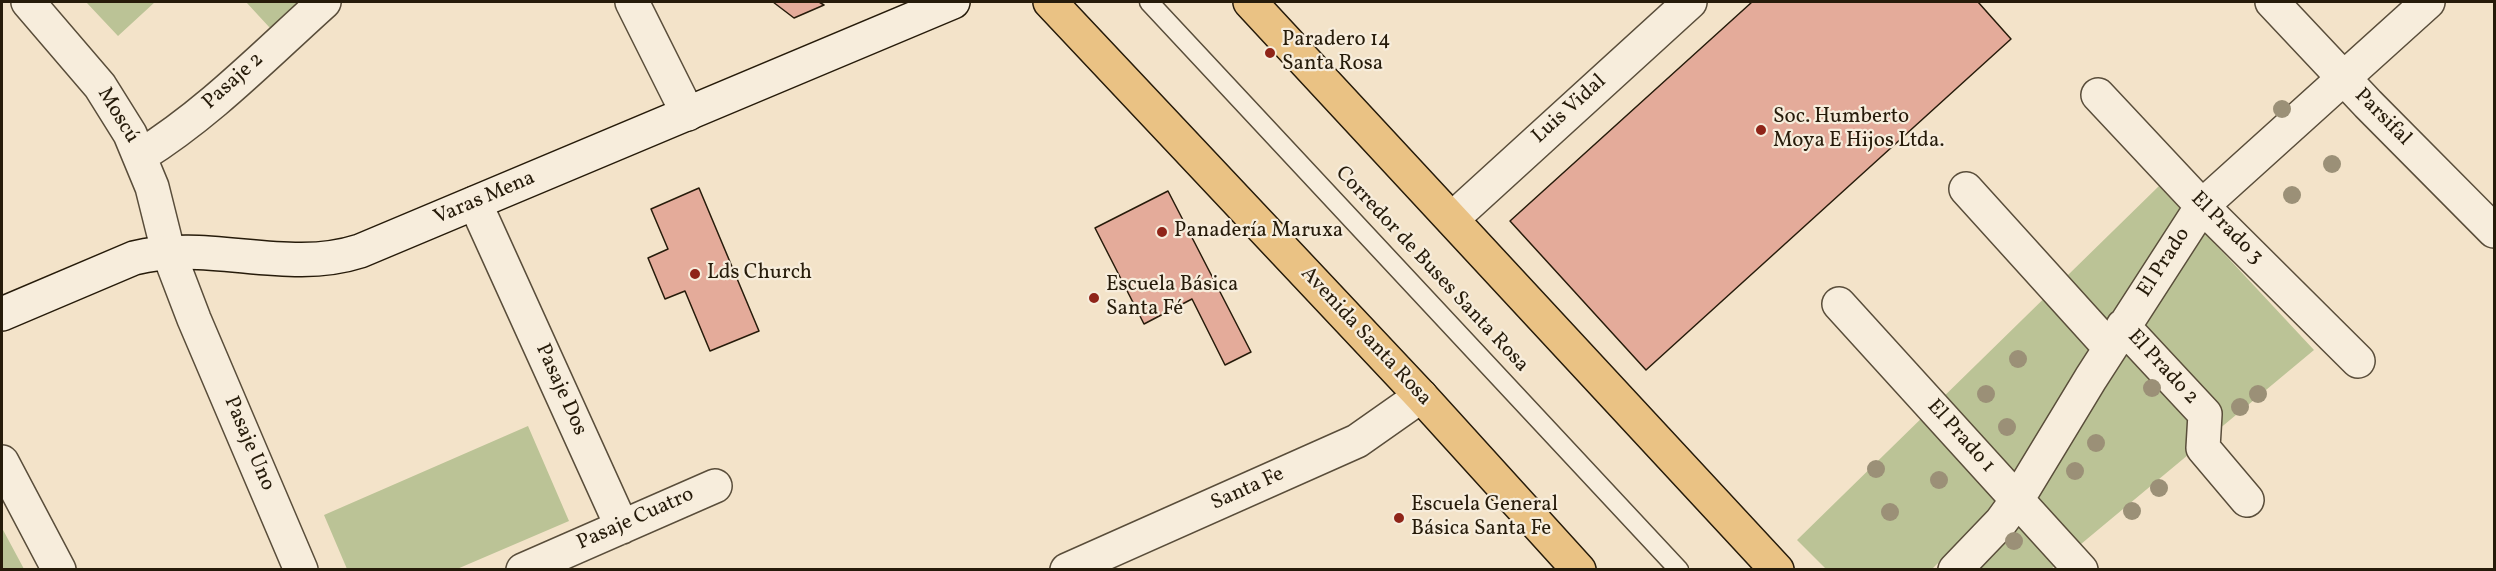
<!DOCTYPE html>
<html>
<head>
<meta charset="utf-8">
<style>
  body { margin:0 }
  #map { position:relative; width:2496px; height:571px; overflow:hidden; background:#f3e3c9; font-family:Vollkorn,serif }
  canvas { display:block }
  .frame { position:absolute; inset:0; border:3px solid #261b0a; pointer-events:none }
</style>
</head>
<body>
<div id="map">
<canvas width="2496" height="571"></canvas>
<div class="frame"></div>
</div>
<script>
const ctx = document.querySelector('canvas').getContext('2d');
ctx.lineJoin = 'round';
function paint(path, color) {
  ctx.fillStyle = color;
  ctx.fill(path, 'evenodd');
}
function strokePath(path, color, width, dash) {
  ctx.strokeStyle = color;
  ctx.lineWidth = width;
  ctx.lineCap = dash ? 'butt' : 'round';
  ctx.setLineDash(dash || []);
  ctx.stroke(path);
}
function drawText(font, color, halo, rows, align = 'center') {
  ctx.font = font + ' Vollkorn,serif';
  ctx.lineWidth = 4.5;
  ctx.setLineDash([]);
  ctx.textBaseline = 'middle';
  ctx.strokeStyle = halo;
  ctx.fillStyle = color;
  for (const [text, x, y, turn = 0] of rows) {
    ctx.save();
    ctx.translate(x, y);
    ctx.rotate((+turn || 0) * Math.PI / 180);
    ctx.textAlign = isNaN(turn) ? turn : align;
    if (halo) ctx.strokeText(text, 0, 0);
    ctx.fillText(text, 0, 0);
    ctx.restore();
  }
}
const green = new Path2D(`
  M86,2H155L118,36Z
  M246,2H300L270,28Z
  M2159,186L2183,212L1990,512L1932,569H1826L1797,540Z
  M2203,231L2314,350L2051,569L1971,570Z
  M528,426L569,521L457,569H347L324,515Z
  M2,528L24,569H2Z`);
const building = new Path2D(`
  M773,2H819L824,5L794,18Z
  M1752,2H1978L2011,39L1646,370L1510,221Z
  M699,188L759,331L710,351L685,291L665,299L648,258L668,249L651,209Z
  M1168,191L1251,352L1225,365L1192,299L1144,324L1095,228Z`);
const lane = new Path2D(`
  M1149,2L1679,570`);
const street = new Path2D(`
  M28,2L100,86L130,134L152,187L168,251L194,319L301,570
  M632,2L688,114
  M2272,2L2368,104L2494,231
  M2098,95L2202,206L2358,361
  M140,156C208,114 265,55 324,2
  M1966,189L2110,348
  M475,203L622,527
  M1452,219L1690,2
  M1839,304L2081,570
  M2123,326L2205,414L2203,448L2247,500
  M2,462L59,570
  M523,570L715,486
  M1067,570L1357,441L1421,396
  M1955,570L2001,522L2017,500L2091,378L2202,206L2428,2`);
const secondary = new Path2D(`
  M2,314L134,258C209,239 286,275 360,251L953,2`);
const primary = new Path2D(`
  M1050,2L1421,396L1579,570
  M1250,2L1777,570`);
const trees = [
  [2282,109],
  [2332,164],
  [2292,195],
  [2018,359],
  [2152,388],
  [1986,394],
  [2258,394],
  [2240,407],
  [2007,427],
  [2096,443],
  [1876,469],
  [2075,471],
  [1939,480],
  [2159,488],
  [2132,511],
  [1890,512],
  [2014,541]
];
const markers = [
  [1270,53,6,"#8f2418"],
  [1761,130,6,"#8f2418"],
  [1162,232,6,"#8f2418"],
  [695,274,6,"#8f2418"],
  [1094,298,6,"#8f2418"],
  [1399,518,6,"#8f2418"]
];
const poiNames = [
  ["Paradero 14",1282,41],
  ["Santa Rosa",1282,65],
  ["Soc. Humberto",1773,118],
  ["Moya E Hijos Ltda.",1773,142],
  ["Panadería Maruxa",1174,232],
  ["Lds Church",707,274],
  ["Escuela Básica",1106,286],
  ["Santa Fé",1106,310],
  ["Escuela General",1411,506],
  ["Básica Santa Fe",1411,530]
];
const streetNames = [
  ["Pasaje 2",234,82,-42],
  ["Luis Vidal",1570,110,-42],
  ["Moscú",117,116,59],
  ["Parsifal",2382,118,45],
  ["Varas Mena",485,199,-23],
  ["El Prado 3",2226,229,45],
  ["El Prado",2165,263,-57],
  ["Corredor de Buses Santa Rosa",1431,270,47],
  ["Avenida Santa Rosa",1365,337,47],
  ["El Prado 2",2162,368,47],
  ["Pasaje Dos",560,390,66],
  ["El Prado 1",1960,437,48],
  ["Pasaje Uno",248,444,67],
  ["Santa Fe",1248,490,-24],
  ["Pasaje Cuatro",636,520,-24]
];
paint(green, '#bbc396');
paint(building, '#e4ab9a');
strokePath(building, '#261b0a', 1.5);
strokePath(lane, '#594d3a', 21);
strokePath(street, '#594d3a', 36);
strokePath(secondary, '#261b0a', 36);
strokePath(primary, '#261b0a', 36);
strokePath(lane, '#f7eddc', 18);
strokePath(street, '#f7eddc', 33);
strokePath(secondary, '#f7eddc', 33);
strokePath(primary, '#eac284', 33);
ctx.fillStyle = '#9b9077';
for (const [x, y] of trees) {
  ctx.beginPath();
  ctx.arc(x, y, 9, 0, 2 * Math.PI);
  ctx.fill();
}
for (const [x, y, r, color] of markers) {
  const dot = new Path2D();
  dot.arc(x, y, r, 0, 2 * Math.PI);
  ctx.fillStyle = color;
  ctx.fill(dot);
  strokePath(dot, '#f7eddc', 2);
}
drawText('21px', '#261b0a', '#f7eddc', poiNames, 'left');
drawText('21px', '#261b0a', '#f7eddc', streetNames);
</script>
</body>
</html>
